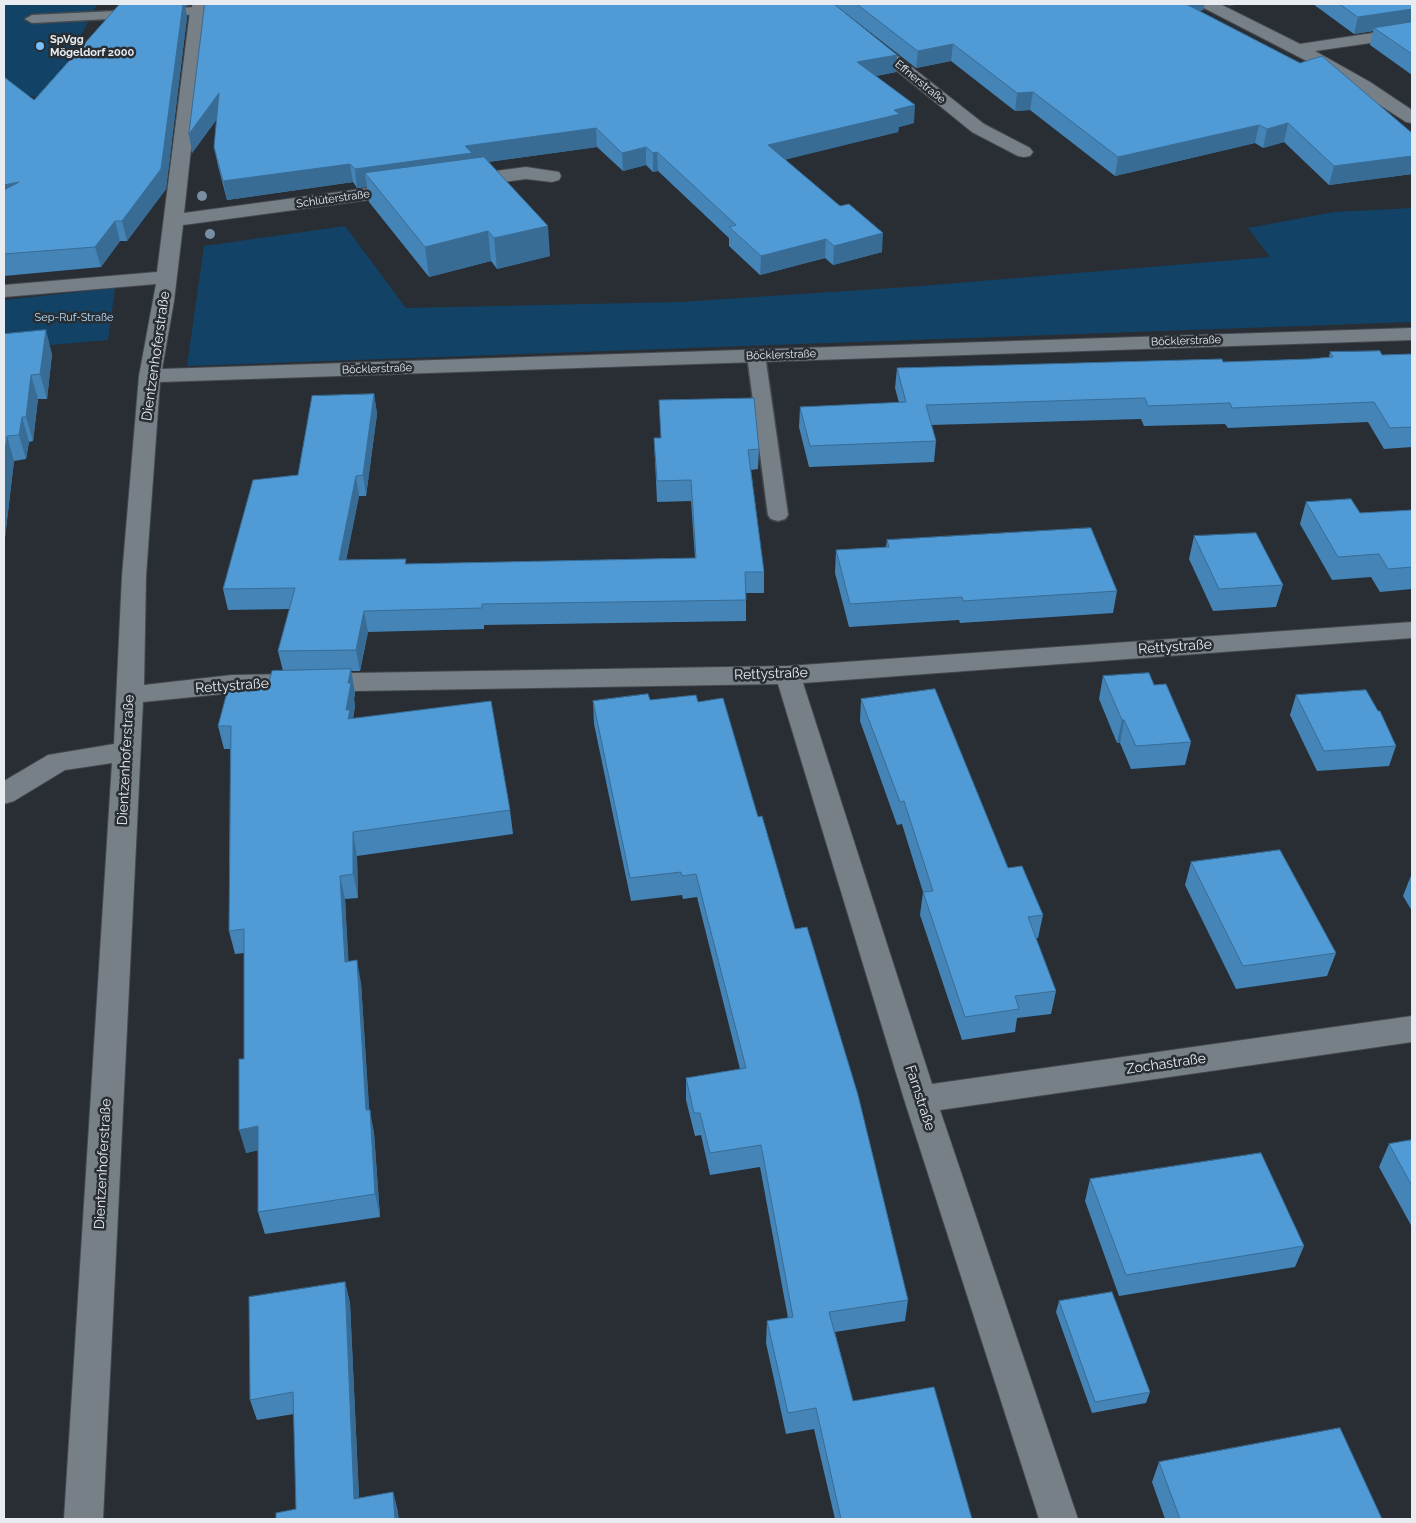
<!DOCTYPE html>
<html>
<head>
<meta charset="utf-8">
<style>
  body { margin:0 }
  #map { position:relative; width:1416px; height:1523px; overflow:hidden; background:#282e34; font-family:Raleway,sans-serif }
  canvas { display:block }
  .frame { position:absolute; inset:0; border:5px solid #e8ecf0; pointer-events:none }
</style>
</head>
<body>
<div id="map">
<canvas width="1416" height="1523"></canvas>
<div class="frame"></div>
</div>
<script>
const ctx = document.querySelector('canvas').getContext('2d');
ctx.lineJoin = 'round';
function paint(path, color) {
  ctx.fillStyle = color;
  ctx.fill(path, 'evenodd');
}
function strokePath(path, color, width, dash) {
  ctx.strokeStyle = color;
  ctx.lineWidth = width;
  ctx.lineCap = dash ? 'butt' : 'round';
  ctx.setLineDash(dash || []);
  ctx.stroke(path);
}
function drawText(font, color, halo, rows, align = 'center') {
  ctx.font = font + ' Raleway,sans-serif';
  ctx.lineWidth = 5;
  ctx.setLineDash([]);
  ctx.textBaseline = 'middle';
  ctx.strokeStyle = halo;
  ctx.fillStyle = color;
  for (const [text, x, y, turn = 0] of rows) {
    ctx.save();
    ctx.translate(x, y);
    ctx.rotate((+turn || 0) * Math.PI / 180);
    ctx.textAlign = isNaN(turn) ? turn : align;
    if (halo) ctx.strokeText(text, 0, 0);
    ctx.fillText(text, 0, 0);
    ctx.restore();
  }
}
const green = new Path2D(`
  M4,4H97L48,101L4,88Z
  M1412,208V322L187,366L204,246L345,226L406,308L679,302L908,287L1270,257L1248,228L1334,212Z
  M115,288L108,340L4,349V300Z`);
const lane = new Path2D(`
  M198,7L203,8L205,11L203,14L32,23L25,19L32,15Z
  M756,350L762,351L765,355L788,515L785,519L778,521L771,519L768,515L747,355L750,351Z`);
const street = new Path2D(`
  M193,4H209L206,11L184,213L405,183L412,185L414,189L412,193L405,195L183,225L174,301L162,369L1412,328V340L160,382L146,576L144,685L232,675L788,666L1412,622V638L803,683L932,1084L1412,1016V1042L940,1110L1078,1519H1039L904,1099L778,684L232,693L143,702L103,1519H64L112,763L65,770L14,801L4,804V781L48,755L114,744L122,576L139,376L156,284L4,297V285L157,272L190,11Z
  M814,4H832L984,124L1030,148L1033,152L1030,156L1024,157L1018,156L972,132Z
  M1200,4H1220L1300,44L1412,27V37L1315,51L1370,82L1412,110V123L1406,122L1332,74L1202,7Z
  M526,167L559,172L561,176L559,180L552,182L526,179L465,187L458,185L456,181L458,177L465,175Z`);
const trees = [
  [202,196],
  [210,234]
];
const wall = new Path2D(`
  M120,4H192L190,5L185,6L187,17L166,189L127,241H120L101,267L4,276V77L34,100Z
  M205,4L896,72L876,76L914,123L899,127L898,132L785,159L882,252L833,265L825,258L760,275L729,246V238L658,171L653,172L646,165L623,171L597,147L488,162L550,256L497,269L491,261L429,277L369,202L367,187L357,188L353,182L227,200L218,166L214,147L217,119L192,153L189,134Z
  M834,4H1205L1203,10L1199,11L1412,133V174L1329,185L1284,142L1263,148L1255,143L1115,176L1030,110L1015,111L951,61L916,68Z
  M1313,4H1412V75L1370,45L1373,31L1354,34Z
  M4,334L52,354L47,399H38L33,441L29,442L26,459L14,461L4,546Z
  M1330,352L1382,355L1412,354V447L1384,449L1368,422L1228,428L1225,424L1144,426L1141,419L931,425L936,441L934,462L809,467L799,427L800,407L899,403L895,388L897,368L1223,362L1310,359L1329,357Z
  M374,394L377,414L366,496H359L346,560L406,559V564L695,558L691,501L657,502L654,438H661L659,400L759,449L758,469L751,470L764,572V593H746V621L484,625V629L368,632L360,671H351L355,693L354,699L355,706L353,719L510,810L513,834L357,856L358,898L345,899L348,961L361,983L369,1110L374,1133L380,1217L265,1234L258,1212V1150L246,1153L244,1059V953L235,954L229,931L230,749H224L218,726L268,685L283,671L278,651L290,609L228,610L223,589L298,475Z
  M1306,502L1360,513L1412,510V589L1380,592L1371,577L1332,580L1300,524Z
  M1194,536L1283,585L1276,607L1213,611L1189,559Z
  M887,540L1117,591L1113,613L960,623L959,620L849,627L835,573L836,550L886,547Z
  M1103,676L1154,685L1191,742L1185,765L1131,769L1120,743H1117L1099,699Z
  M1296,695L1396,746L1389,766L1317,771L1290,715Z
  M861,699L1008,868L1043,915L1038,938H1036L1056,991L1051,1014L1017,1018L1015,1032L962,1040L920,915L923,892L902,824L897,825L860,721Z
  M650,700L698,702L758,817L795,929L908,1300L905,1321L835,1332L853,1401L972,1519H835L814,1429L786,1434L766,1343L767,1321L788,1318L760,1167L710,1175L701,1135L695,1136L686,1100V1078L740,1069L697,897L683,899L682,895L631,901L594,724L593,701Z
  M1191,862L1336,953L1327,976L1236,989L1185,885Z
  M1412,873V911L1403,896Z
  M1412,1140V1227L1379,1167L1389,1144Z
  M1090,1179L1304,1246L1295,1267L1119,1296L1085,1201Z
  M345,1282L350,1303L359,1498L393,1492L398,1512L296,1509L294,1414L257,1420L250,1400Z
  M1059,1301L1150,1392L1146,1403L1092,1413L1056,1312Z
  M1159,1462L1382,1519H1165L1152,1482Z`);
const shadedWall = new Path2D(`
  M183,4H185L187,17L166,189L127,241L122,221Z
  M1173,4H1205L1203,10L1171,15Z
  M1229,4H1243L1228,6Z
  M1412,9V26L1374,28L1373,31L1354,34L1358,17Z
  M953,44L951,61L916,68L918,51Z
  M897,55L896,72L856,80L857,62Z
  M1033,92L1030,110L1015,111L1017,93Z
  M219,93L223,111L192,153L189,134Z
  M915,105L914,123L899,127L898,132L768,164V145L894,110Z
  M1288,123L1284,142L1263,148L1267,129Z
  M1259,125L1255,143L1115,176L1118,157Z
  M596,128L597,147L473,164L365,173L367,187L357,188L355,169L465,146Z
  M646,147V165L623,171L622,153Z
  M657,152L658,171L653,172V153Z
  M1412,156V174L1329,185L1334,166Z
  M350,164L353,182L227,200L223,181Z
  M19,182L4,206V185Z
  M115,221L120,241L101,267L95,247Z
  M548,226L550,256L497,269L494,238Z
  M488,231L491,261L429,277L425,247Z
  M883,233L882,252L833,265L834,246Z
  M826,239L825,258L760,275L761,256Z
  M46,330L52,354L47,399L40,374Z
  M31,375L38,399L33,441L26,417Z
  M374,394L377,414L366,496L363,475Z
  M22,417L29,442L26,459L19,435Z
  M7,436L14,461L4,546V459Z
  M356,476L359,496L342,581L339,560Z
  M364,611L368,632L360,671L356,650Z
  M351,669L355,693L354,699L355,706L352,723V743L346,710L348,683Z
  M1122,720H1124L1120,743H1117Z
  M353,832L357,856L358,898L353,874Z
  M340,876L345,899L350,985L345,962Z
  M357,960L361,983L370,1120V1110L374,1133L380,1217L375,1194L366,1110Z
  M258,1126L264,1149L246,1153L239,1130Z
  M345,1282L350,1303L360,1519L354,1499Z
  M393,1492L398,1512L399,1519H395Z`);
const building = new Path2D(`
  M120,4H183L161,169L122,221H115L95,247L4,254V190L19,182L4,185V77L34,100Z
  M205,4H834L897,55L857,62L915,105L894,110L900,114L768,145L840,206L849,204L883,233L834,246L826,239L761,256L729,227L736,225L657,152L653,153L646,147L622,153L596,128L465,146L472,153L355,169L350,164L223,181L214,147L219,93L189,134Z
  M857,4H1186L1300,63L1322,56L1412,133V156L1334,166L1288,123L1267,129L1259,125L1118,157L1033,92L1017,93L953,44L918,51Z
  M1340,4H1412V9L1358,17Z
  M1412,22V54L1374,28Z
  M484,157L548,226L494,238L488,231L425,247L365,173Z
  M46,330L40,374L31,375L26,417H22L19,435L7,436L4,459V334Z
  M1380,351L1382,355L1412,354V427L1390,428L1374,402L1232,408L1230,403L1148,406L1145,398L926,405L936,441L810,446L800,407L906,402L897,368L1222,359L1223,362L1310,359L1333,357L1330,352Z
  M374,394L363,475L356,476L339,560L406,559L405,564L696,558L691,480L657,481L654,438H661L659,400L754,398L759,449L748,450L764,572H745L746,600L482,604V608L364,611L356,650L278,651L295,588L223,589L253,480L298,475L312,396Z
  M1351,499L1360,513L1412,510V567L1388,569L1379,554L1338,557L1306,502Z
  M1091,528L1117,591L963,601L962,597L850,604L836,550L889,547L887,540Z
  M1256,533L1283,585L1219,589L1194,536Z
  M351,669L348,683H351L346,710H350L348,719L491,701L510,810L353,832V874L340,876L345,962L357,960L366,1110H370L375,1194L258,1212V1126L239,1130V1059H244V929L229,931L231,726H218L229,685H268L272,671Z
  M1149,673L1154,685L1166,684L1191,742L1136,746L1124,720H1122L1103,676Z
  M935,689L1008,868L1022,866L1043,915L1028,917L1056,991L1015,996L1019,1009L965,1017L923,892L933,891L904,801L900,802L861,699Z
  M1366,690L1378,711H1380L1396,746L1324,751L1296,695Z
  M648,694L650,700L696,695L698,702L723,698L758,817L762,816L795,929L807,927L858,1095L908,1300L829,1312L853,1401L934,1387L972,1519H841L816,1408L788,1413L767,1321L793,1317L761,1145L710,1153L700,1113H694L686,1078L746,1068L696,874L682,876L681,872L630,878L593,701Z
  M1280,850L1336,953L1243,966L1191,862Z
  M1412,1140V1186L1389,1144Z
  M1261,1153L1304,1246L1126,1275L1090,1179Z
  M345,1282L354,1499L393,1492L395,1519H276V1513L296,1509L293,1392L250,1400L249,1297Z
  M1112,1292L1150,1392L1095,1402L1059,1301Z
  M1340,1428L1382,1519H1180L1159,1462Z`);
const markers = [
  [40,46,5,"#79bff8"]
];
const farPoinames = [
  ["SpVgg",50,40],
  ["Mögeldorf 2000",50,53]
];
const farStreetnames = [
  ["Effnerstraße",920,82,39],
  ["Schlüterstraße",333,199,-8],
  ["Böcklerstraße",1186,341,-2],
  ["Böcklerstraße",781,355,-2],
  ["Böcklerstraße",377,369,-2]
];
const farParknames = [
  ["Sep-Ruf-Straße",74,318]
];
const streetNames = [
  ["Dientzenhoferstraße",156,356,-82],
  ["Rettystraße",1175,647,-4],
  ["Rettystraße",771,674,-2],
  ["Rettystraße",232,686,-4],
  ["Dientzenhoferstraße",126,760,-87],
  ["Zochastraße",1166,1064,-8],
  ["Farnstraße",920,1098,72],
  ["Dientzenhoferstraße",103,1164,-87]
];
paint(green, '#124366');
strokePath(lane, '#44494f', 3);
strokePath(street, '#44494f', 2);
paint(lane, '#788087');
paint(street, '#788087');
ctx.fillStyle = '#788fa3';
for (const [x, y] of trees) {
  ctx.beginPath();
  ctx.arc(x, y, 5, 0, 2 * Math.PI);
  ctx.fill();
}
paint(wall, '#4584b7');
paint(shadedWall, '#386c95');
paint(building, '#509ad5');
strokePath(building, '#386c95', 1);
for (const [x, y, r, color] of markers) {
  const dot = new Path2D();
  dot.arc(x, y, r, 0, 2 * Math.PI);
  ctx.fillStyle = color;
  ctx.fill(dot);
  strokePath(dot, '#282e34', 2);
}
drawText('bold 11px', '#e8ecf0', '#282e34', farPoinames, 'left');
drawText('11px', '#e8ecf0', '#282e34', farStreetnames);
drawText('11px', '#b9defd', '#282e34', farParknames);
drawText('14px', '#e8ecf0', '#282e34', streetNames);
</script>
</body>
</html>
